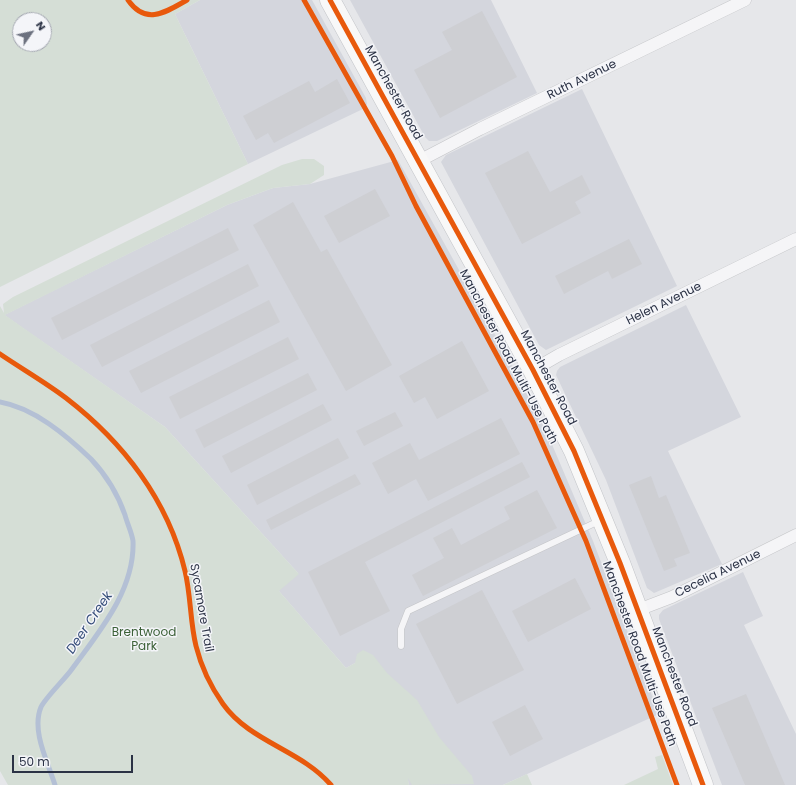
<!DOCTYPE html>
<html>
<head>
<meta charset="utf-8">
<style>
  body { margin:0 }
  #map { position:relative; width:796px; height:785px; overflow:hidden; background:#e6e7ea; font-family:Poppins,sans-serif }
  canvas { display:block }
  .north { position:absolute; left:12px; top:12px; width:40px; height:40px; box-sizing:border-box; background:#f4f5f9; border:1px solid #a4a7b1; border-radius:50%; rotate:56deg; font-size:11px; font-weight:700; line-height:16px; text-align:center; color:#2b3245 }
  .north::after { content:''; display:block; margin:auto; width:14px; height:18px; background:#6c717f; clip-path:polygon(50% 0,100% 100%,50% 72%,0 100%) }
  .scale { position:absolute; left:12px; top:755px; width:121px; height:18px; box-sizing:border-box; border:2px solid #2b3245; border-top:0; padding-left:5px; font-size:12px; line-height:14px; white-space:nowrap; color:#2b3245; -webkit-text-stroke:3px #f4f5f9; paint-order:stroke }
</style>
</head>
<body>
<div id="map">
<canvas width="796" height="785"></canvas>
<div class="north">N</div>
<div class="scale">50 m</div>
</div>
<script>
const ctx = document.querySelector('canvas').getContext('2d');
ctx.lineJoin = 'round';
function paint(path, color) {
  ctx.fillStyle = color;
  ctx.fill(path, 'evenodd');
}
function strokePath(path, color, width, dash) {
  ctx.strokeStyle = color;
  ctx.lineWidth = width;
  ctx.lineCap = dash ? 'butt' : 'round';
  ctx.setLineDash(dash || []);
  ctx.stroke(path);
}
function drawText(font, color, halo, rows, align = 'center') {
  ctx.font = font + ' Poppins,sans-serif';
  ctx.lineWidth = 3;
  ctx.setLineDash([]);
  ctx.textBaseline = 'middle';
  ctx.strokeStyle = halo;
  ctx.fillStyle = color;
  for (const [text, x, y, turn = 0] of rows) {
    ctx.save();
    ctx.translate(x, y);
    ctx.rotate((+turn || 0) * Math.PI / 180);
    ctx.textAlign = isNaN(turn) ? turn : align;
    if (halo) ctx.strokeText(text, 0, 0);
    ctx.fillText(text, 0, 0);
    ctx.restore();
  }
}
const built = new Path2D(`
  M200,0H312L366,98L367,104L365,108L248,164L175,14Z
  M350,0H491L537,93L437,141H429L425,137Z
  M582,89L677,286L546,350L539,345L441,162L446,155Z
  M398,160L514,369L548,435L593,541L659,714L503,785H409L407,777L355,663L346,668L278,590L298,573L165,427L4,315L227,205L273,188L310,184Z
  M686,305L741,417L668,451L722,564L654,593L647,588L606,480L556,375L557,371L560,367Z
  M743,572L763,616L744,625L796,734V785H722L659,619V615L663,610Z`);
const green = new Path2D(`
  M0,0H200L175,14L248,164L0,287ZM20,20H44V44H20Z
  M302,159H314L324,166V175L310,184L273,188L227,205L5,315L165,427L299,574L279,591L346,668L355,663L357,654L363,650L373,655L387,673L417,700L439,737L472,776L474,784L412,785L408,778L409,785H8L0,771V306L4,313L3,304L13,297L282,165Z
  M662,755L673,785H624L658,769L655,757Z
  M527,774L532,785H503Z`);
const stream = new Path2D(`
  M0,402C34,408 66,435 91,459C107,476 117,492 125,515C127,523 132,533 133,541C135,590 99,632 72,669C65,679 46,697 41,707C31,731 48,762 55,785`);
const building = new Path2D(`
  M482,11L517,77L440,118L414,70L452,50L442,32Z
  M337,79L350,103L274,143L268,133L256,140L243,116L309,81L315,92Z
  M528,151L550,192L582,175L591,193L575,202L581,213L522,244L485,173Z
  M375,189L390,216L339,243L324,216Z
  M293,202L321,252L327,249L392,365L346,391L253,225Z
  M228,228L239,250L62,340L51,318Z
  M629,239L642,264L612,279L608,271L564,294L555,276Z
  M248,264L259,286L102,367L90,345Z
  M269,300L280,322L141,393L129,371Z
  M288,337L299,359L180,419L169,397Z
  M462,341L489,391L437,419L425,397L414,403L399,376Z
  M308,373L317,390L204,448L195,430Z
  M323,404L332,420L231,473L222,456Z
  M395,412L403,426L364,446L356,431Z
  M501,418L520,454L428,501L416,479L388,494L372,463L410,443L419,460Z
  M338,438L349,458L257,505L247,485Z
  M522,462L530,477L365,562L390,611L340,636L308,572Z
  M355,474L361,484L271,530L266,520Z
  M651,476L659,498L666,495L690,553L674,559L677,566L664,571L629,485Z
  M537,490L557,528L423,596L412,575L444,558L433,538L452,528L461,545L510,519L504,507Z
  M575,578L591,609L528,642L512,611Z
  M482,590L524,670L457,704L416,624Z
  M746,694L785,785H745L712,708Z
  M525,705L543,739L510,756L492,722Z`);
const lane = new Path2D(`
  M401,646V629L408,611L599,521`);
const street = new Path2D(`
  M419,161L480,129L745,0
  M533,370L559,355L796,239
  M638,610L672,597L796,535`);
const primary = new Path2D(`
  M330,0L533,370L574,451L620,563L703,785`);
const cycleway = new Path2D(`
  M128,0C146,26 166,12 187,0
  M304,0L392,156L416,206L533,422L586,541L677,785
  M330,0L533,370L574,451L620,563L703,785
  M0,354C22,369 45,382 66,398C123,442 168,500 185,571C191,596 190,622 196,646C201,666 211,687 223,704C250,742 301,750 331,785`);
const streetNames = [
  ["Ruth Avenue",582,80,-26],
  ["Manchester Road",393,93,61],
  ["Helen Avenue",664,304,-26],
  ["Manchester Road Multi-Use Path",508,357,62],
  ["Manchester Road",548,378,62],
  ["Cecelia Avenue",718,574,-26],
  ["Sycamore Trail",201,608,80],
  ["Manchester Road Multi-Use Path",639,654,70],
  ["Manchester Road",674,677,69]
];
const parkNames = [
  ["Brentwood",144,633],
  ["Park",144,647]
];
const waterNames = [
  ["Deer Creek",90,623,-56]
];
paint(built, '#d4d6dd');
paint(green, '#d5ded6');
strokePath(stream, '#b4c0d5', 5);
paint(building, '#cecfd3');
strokePath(lane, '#c4c5c8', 7);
strokePath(street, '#c4c5c8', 13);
strokePath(primary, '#c2c4c8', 21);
strokePath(lane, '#f5f5f7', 6);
strokePath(street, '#f5f5f7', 12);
strokePath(primary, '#f8f8f8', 20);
strokePath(cycleway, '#e8590c', 5);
drawText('12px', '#2b3245', '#f4f5f9', streetNames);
drawText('12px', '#3c6138', '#f4f5f9', parkNames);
drawText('italic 13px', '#344c79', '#f4f5f9', waterNames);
</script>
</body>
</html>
